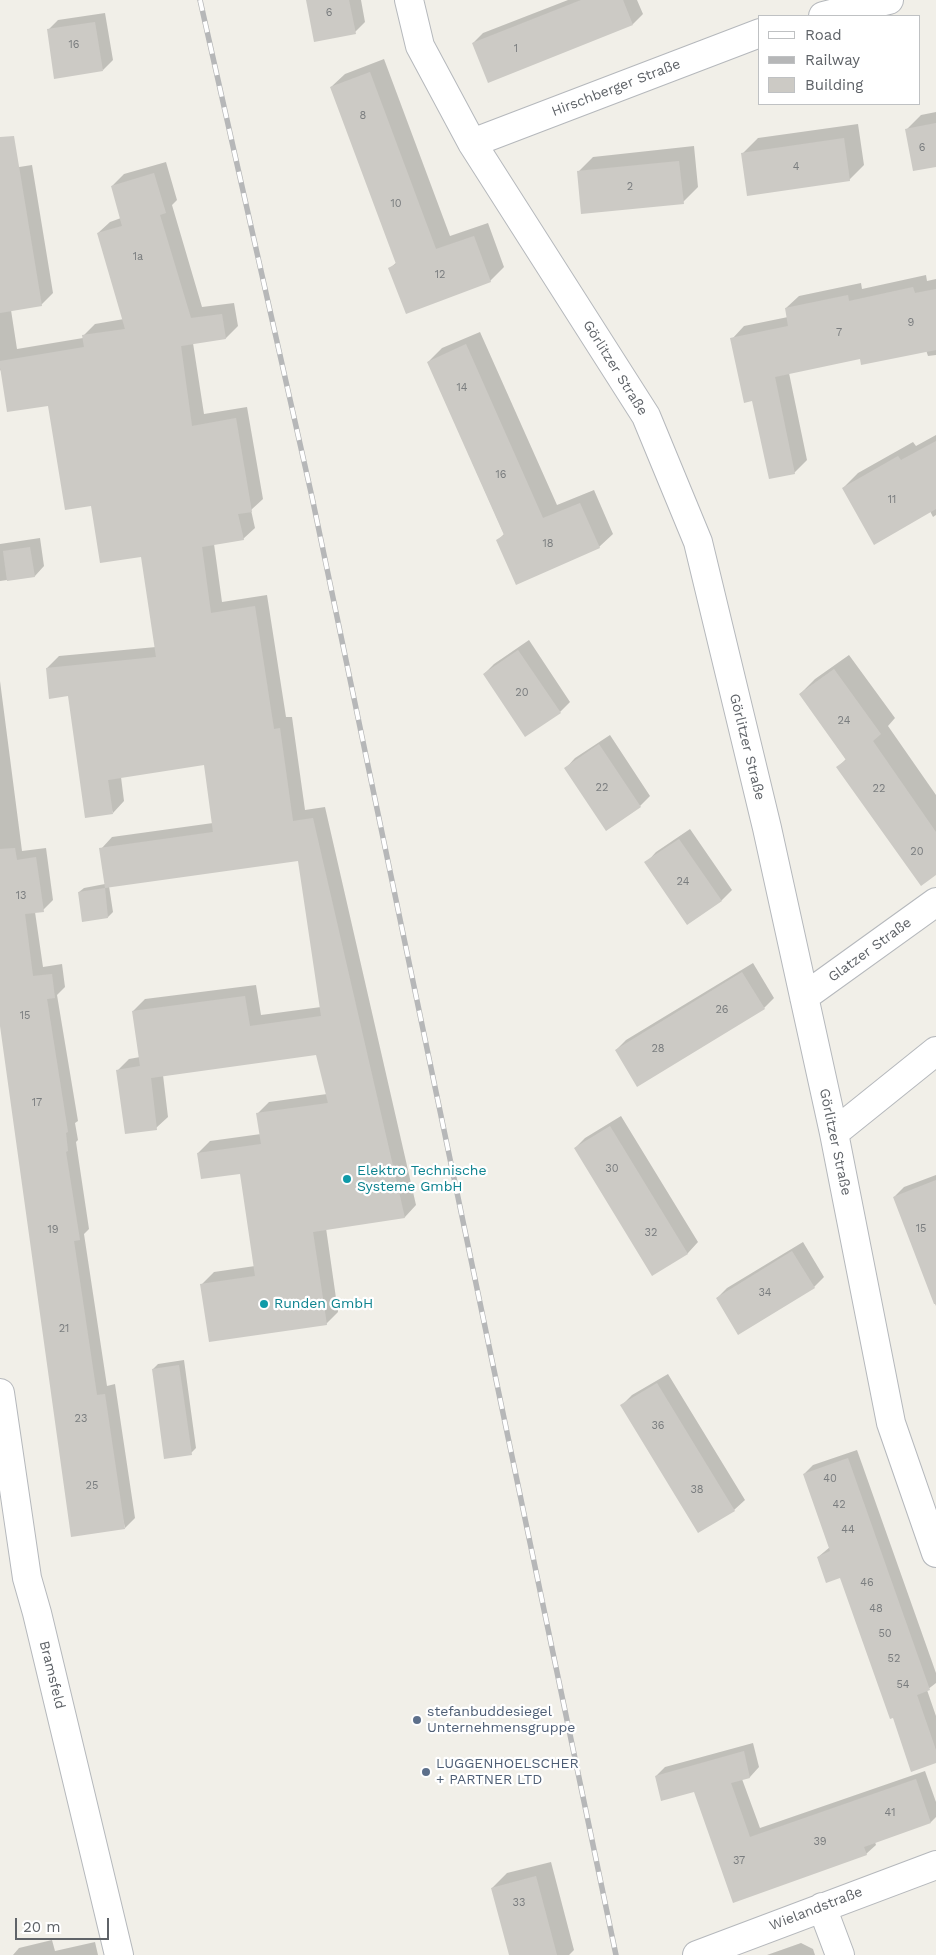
<!DOCTYPE html>
<html>
<head>
<meta charset="utf-8">
<style>
  body { margin:0 }
  #map { position:relative; width:936px; height:1955px; overflow:hidden; background:#f1efe8; font-family:"Work Sans",sans-serif }
  canvas { display:block }
  .legend { position:absolute; left:758px; top:15px; width:162px; height:90px; box-sizing:border-box; background:#fff; border:1px solid #bfc1c3; margin:0; padding:6px 9px; list-style:none; font-size:15px; color:#5f6368 }
  .legend li { display:flex; align-items:center; gap:10px; height:25px }
  .legend b { width:25px; border:1px solid #bfc1c3 }
  .scale { position:absolute; left:15px; top:1918px; width:94px; height:22px; box-sizing:border-box; border:2px solid #5f6368; border-top:0; padding-left:6px; font-size:15px; line-height:18px; white-space:nowrap; color:#5f6368; -webkit-text-stroke:4px #fff; paint-order:stroke }
</style>
</head>
<body>
<div id="map">
<canvas width="936" height="1955"></canvas>
<ul class="legend">
<li><b style="height:6px;background:#fff"></b>Road</li>
<li><b style="height:6px;background:#b6b7b8"></b>Railway</li>
<li><b style="height:14px;background:#cccac5"></b>Building</li>
</ul>
<div class="scale">20 m</div>
</div>
<script>
const ctx = document.querySelector('canvas').getContext('2d');
ctx.lineJoin = 'round';
function paint(path, color) {
  ctx.fillStyle = color;
  ctx.fill(path, 'evenodd');
}
function strokePath(path, color, width, dash) {
  ctx.strokeStyle = color;
  ctx.lineWidth = width;
  ctx.lineCap = dash ? 'butt' : 'round';
  ctx.setLineDash(dash || []);
  ctx.stroke(path);
}
function drawText(font, color, halo, rows, align = 'center') {
  ctx.font = font + ' "Work Sans",sans-serif';
  ctx.lineWidth = 4.5;
  ctx.setLineDash([]);
  ctx.textBaseline = 'middle';
  ctx.strokeStyle = halo;
  ctx.fillStyle = color;
  for (const [text, x, y, turn = 0] of rows) {
    ctx.save();
    ctx.translate(x, y);
    ctx.rotate((+turn || 0) * Math.PI / 180);
    ctx.textAlign = isNaN(turn) ? turn : align;
    if (halo) ctx.strokeText(text, 0, 0);
    ctx.fillText(text, 0, 0);
    ctx.restore();
  }
}
const shadow = new Path2D(`
  M307,0H361L365,22L355,32Z
  M568,0H637L643,14L633,24L488,81L473,43L483,33Z
  M105,13L113,60L103,70L48,30L58,20Z
  M384,59L450,236L488,223L504,267L490,281L390,268L397,262L331,87L345,74Z
  M936,112V166L906,130L921,115Z
  M858,124L864,165L849,180L743,153L758,138Z
  M694,146L698,187L683,202L578,172L593,157Z
  M166,162L177,200L172,205L202,307L234,303L238,326L226,338L193,343L204,414L247,407L263,499L251,510L255,528L243,539L214,544L222,602L267,595L286,717H292L305,810L325,807L416,1205L405,1217L326,1228L338,1312L326,1324L202,1284L214,1272L255,1266L242,1172L198,1153L210,1141L261,1134L257,1114L269,1102L327,1094L317,1053L163,1075L168,1117L156,1128L117,1071L129,1059L140,1057L133,1011L145,999L256,985L261,1015L321,1007L299,859L109,886L113,912L108,917L83,920L79,892L84,888L105,884L101,849L112,837L213,823L205,764L121,777L124,801L113,813L69,695L47,668L59,656L156,647L142,555L92,504L49,404L0,370V170L32,165L53,293L41,305L11,310L17,349L83,338V336L95,324L124,319L98,233L110,222L121,218L112,186L124,174Z
  M926,275L927,281L936,279V355L928,356L926,350L861,358L789,373L807,460L794,473L753,400L732,339L744,326L788,317L786,308L799,296L861,283L862,289Z
  M480,332L557,505L594,490L613,534L599,547L498,540L504,534L428,362L442,348Z
  M936,435V515L933,517L930,511L843,488L858,473L913,442L916,446Z
  M40,538L44,566L35,576L0,581V544Z
  M529,640L570,702L560,712L484,674L494,664Z
  M849,655L895,718L888,726L936,795V874L838,767L846,759L800,694L815,679Z
  M0,681L22,851L46,848L53,900L43,910L35,912L43,967L62,964L65,987L57,995L78,1121L75,1123L78,1140L76,1142L89,1229L84,1234L107,1386L115,1384L135,1518L125,1528L0,1018Z
  M610,735L650,796L640,806L565,769L575,758Z
  M690,829L732,890L722,900L687,924L646,863L656,852Z
  M753,963L774,998L764,1008L616,1050L626,1040Z
  M621,1116L698,1242L688,1253L652,1274L575,1148L585,1138Z
  M936,1175V1306L894,1197L904,1187Z
  M803,1242L824,1277L814,1287L717,1298L727,1288Z
  M184,1360L196,1448L191,1453L153,1369L158,1364Z
  M668,1374L745,1500L734,1510L699,1531L622,1405L632,1395Z
  M857,1450L936,1673V1683L927,1690L936,1716V1762L894,1717L841,1577L818,1557L830,1547L804,1474L813,1465Z
  M753,1743L759,1767L750,1777L742,1779L760,1828L925,1771L936,1802V1817L931,1822L875,1842L876,1845L866,1854L734,1901L695,1791L656,1776L665,1767Z
  M551,1862L574,1950L569,1955H510L492,1888L507,1873Z
  M52,1940L55,1951L95,1942L98,1955H13L19,1948Z
  M801,1943L813,1949L815,1955H767Z`);
const building = new Path2D(`
  M306,0H349L356,34L314,42Z
  M581,0H623L633,25L488,83L472,43Z
  M95,22L103,71L54,79L47,29Z
  M370,72L436,249L474,236L491,282L406,314L388,268L396,264L330,87Z
  M936,123V167L913,171L905,129Z
  M14,136L42,306L0,313V137Z
  M844,138L850,181L747,196L741,153Z
  M679,161L684,204L581,214L577,171Z
  M154,173L166,213L160,215L191,318L222,314L226,339L181,346L192,426L236,418L252,512L238,514L244,540L202,547L211,613L255,606L274,729L280,728L293,821L313,818L405,1218L313,1232L327,1325L209,1342L200,1284L255,1276L240,1174L201,1179L197,1153L261,1144L256,1113L328,1103L316,1055L151,1078L157,1130L125,1134L116,1070L140,1066L132,1011L245,996L250,1026L321,1016L298,861L105,888L99,848L213,832L204,765L108,780L113,814L85,818L68,696L49,699L46,668L156,657L141,557L100,563L91,506L65,510L48,406L7,412L0,367V361L84,347L82,335L125,329L97,233L122,226L111,186Z
  M913,287L915,293L936,289V350L861,365L860,359L775,377L795,474L769,479L752,401L744,403L730,338L788,326L785,308L848,295L849,301Z
  M466,344L543,518L580,503L600,548L516,585L496,540L504,535L427,362Z
  M936,441V509L874,545L842,488L898,456L901,460Z
  M30,547L35,577L7,581L3,551Z
  M518,650L561,713L525,737L483,674Z
  M834,669L881,734L873,741L936,832V875L921,886L836,767L846,760L799,694Z
  M599,744L641,807L606,831L564,768Z
  M679,839L722,901L687,925L644,862Z
  M15,848L17,860L36,857L44,912L25,914L33,976L52,974L55,998L47,999L68,1132L66,1133L68,1151L66,1152L80,1240L74,1241L97,1395L105,1394L125,1529L71,1537L0,1026V849Z
  M105,888L108,918L82,922L78,892Z
  M742,972L765,1009L637,1087L615,1050Z
  M610,1126L688,1254L652,1276L574,1148Z
  M936,1180V1304H934L893,1197Z
  M792,1251L815,1288L738,1335L716,1298Z
  M179,1365L192,1455L164,1459L152,1369Z
  M657,1383L735,1511L698,1533L620,1405Z
  M848,1458L930,1690L917,1695L936,1750V1763L911,1772L893,1718L890,1719L840,1578L826,1583L817,1557L830,1551L803,1474Z
  M744,1751L750,1778L731,1783L750,1837L916,1779L931,1823L864,1847L867,1855L733,1903L694,1792L661,1801L655,1776Z
  M536,1876L557,1955H509L491,1888Z`);
const minor = new Path2D(`
  M409,0L420,46L472,143L646,416L698,542L767,828L834,1133L891,1423L936,1553
  M823,16L889,0
  M472,143L760,33
  M804,997L936,902
  M834,1133L936,1051
  M0,1393L27,1578L37,1613L119,1955
  M822,1907L840,1955
  M697,1955L936,1865`);
const rail = new Path2D(`
  M200,0L312,497L616,1955`);
const markers = [
  [347,1179,5,"#0f9aa8"],
  [264,1304,5,"#0f9aa8"],
  [417,1720,5,"#5c6f8a"],
  [426,1772,5,"#5c6f8a"]
];
const numberNames = [
  ["6",329,13],
  ["16",74,45],
  ["1",516,49],
  ["8",363,116],
  ["6",922,148],
  ["4",796,167],
  ["2",630,187],
  ["10",396,204],
  ["1a",138,257],
  ["12",440,275],
  ["9",911,323],
  ["7",839,333],
  ["14",462,388],
  ["16",501,475],
  ["11",892,500],
  ["18",548,544],
  ["20",522,693],
  ["24",844,721],
  ["22",602,788],
  ["22",879,789],
  ["20",917,852],
  ["24",683,882],
  ["13",21,896],
  ["26",722,1010],
  ["15",25,1016],
  ["28",658,1049],
  ["17",37,1103],
  ["30",612,1169],
  ["15",921,1229],
  ["19",53,1230],
  ["32",651,1233],
  ["34",765,1293],
  ["21",64,1329],
  ["23",81,1419],
  ["36",658,1426],
  ["40",830,1479],
  ["25",92,1486],
  ["38",697,1490],
  ["42",839,1505],
  ["44",848,1530],
  ["46",867,1583],
  ["48",876,1609],
  ["50",885,1634],
  ["52",894,1659],
  ["54",903,1685],
  ["41",890,1813],
  ["39",820,1842],
  ["37",739,1861],
  ["33",519,1903]
];
const streetNames = [
  ["Hirschberger Straße",616,88,-21],
  ["Görlitzer Straße",615,368,58],
  ["Görlitzer Straße",747,747,76],
  ["Glatzer Straße",870,950,-36],
  ["Görlitzer Straße",835,1142,78],
  ["Bramsfeld",52,1675,76],
  ["Wielandstraße",816,1909,-21]
];
const cultureNames = [
  ["Elektro Technische",357,1171],
  ["Systeme GmbH",357,1187],
  ["Runden GmbH",274,1304]
];
const serviceNames = [
  ["stefanbuddesiegel",427,1712],
  ["Unternehmensgruppe",427,1728],
  ["LUGGENHOELSCHER",436,1764],
  ["+ PARTNER LTD",436,1780]
];
paint(shadow, '#0003');
paint(building, '#cccac5');
strokePath(minor, '#b5b8bc', 30);
strokePath(minor, '#fff', 28);
strokePath(rail, '#b6b7b8', 5.5);
strokePath(rail, '#fff', 4, [11]);
for (const [x, y, r, color] of markers) {
  const dot = new Path2D();
  dot.arc(x, y, r, 0, 2 * Math.PI);
  ctx.fillStyle = color;
  ctx.fill(dot);
  strokePath(dot, '#fff', 2);
}
drawText('11px', '#7a7d7f', null, numberNames);
drawText('14px', '#5f6368', '#fff', streetNames);
drawText('14px', '#0d838f', '#fff', cultureNames, 'left');
drawText('14px', '#4e5e75', '#fff', serviceNames, 'left');
</script>
</body>
</html>
